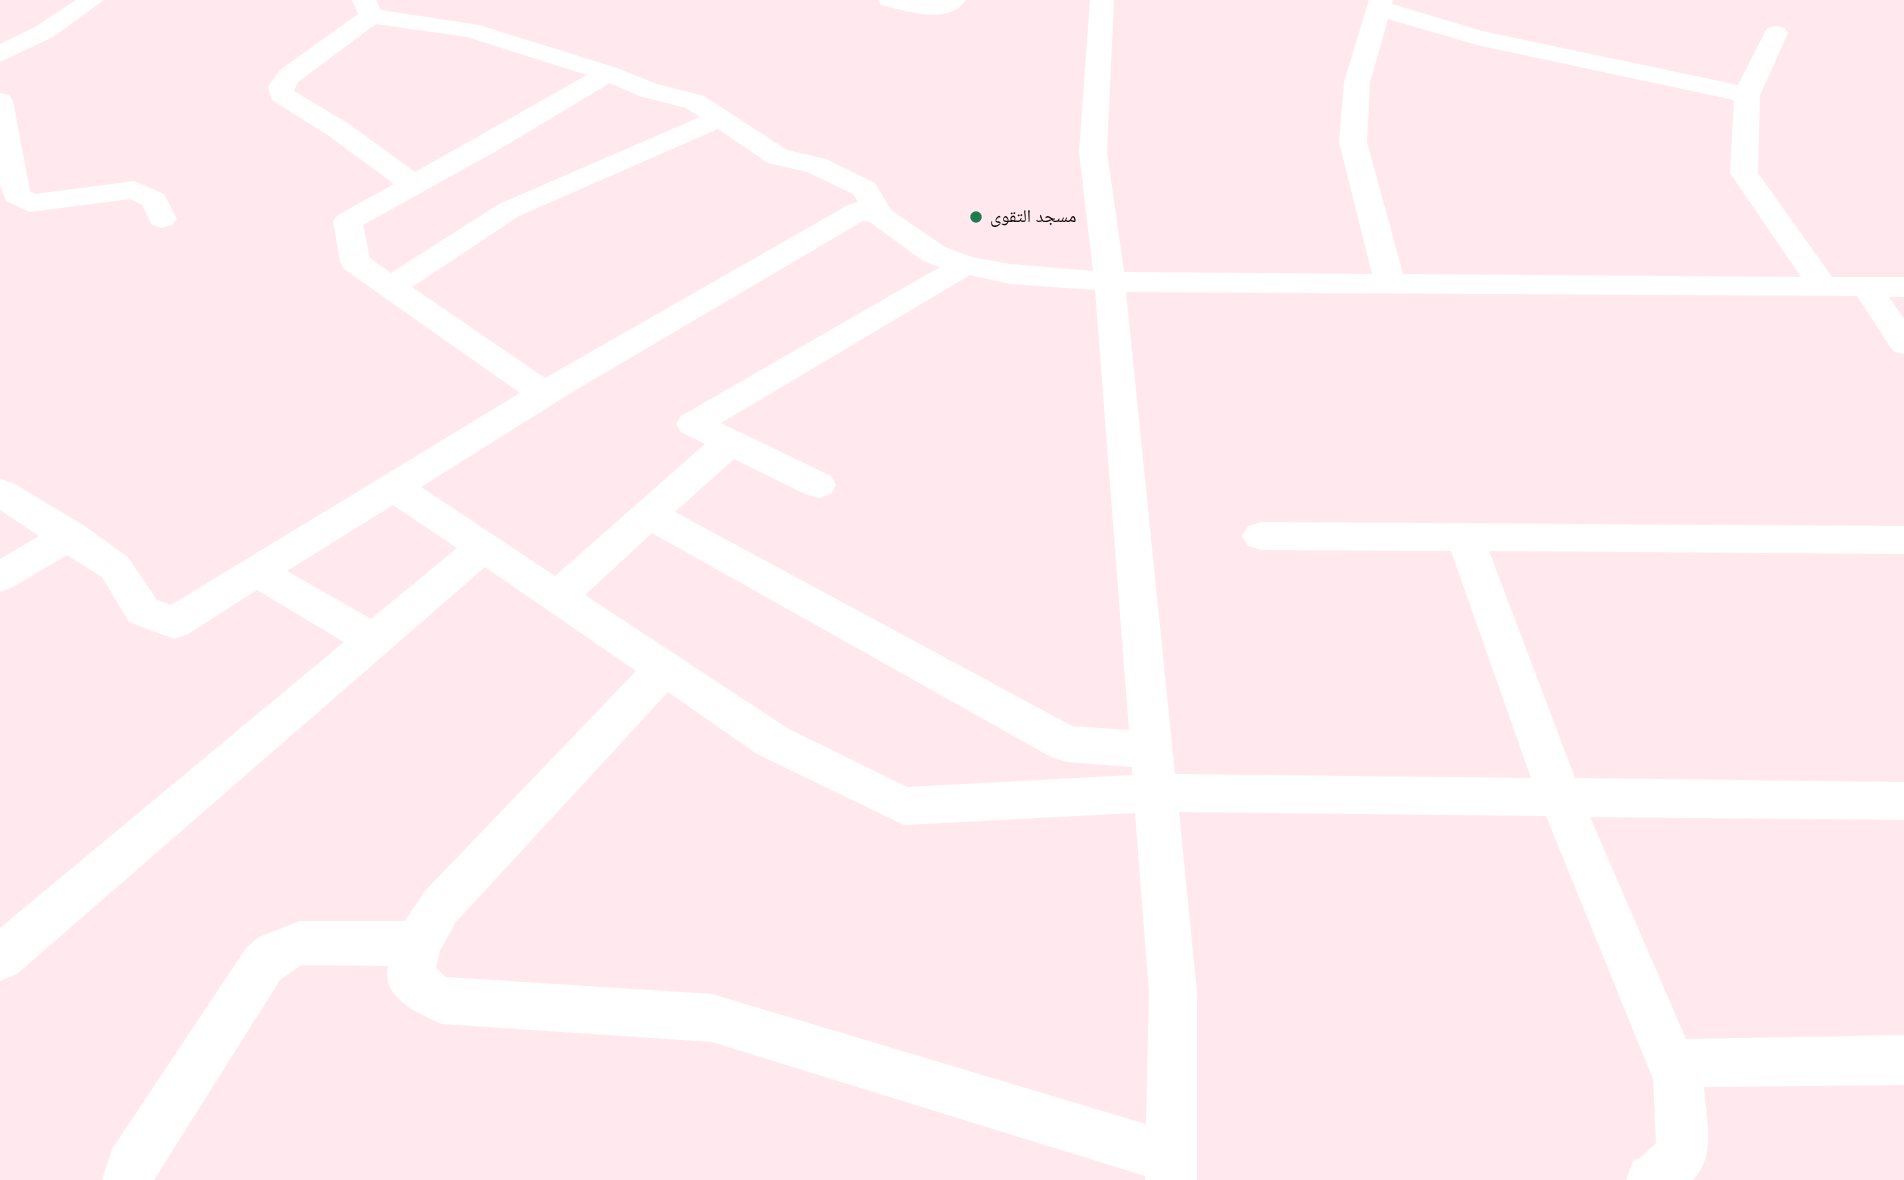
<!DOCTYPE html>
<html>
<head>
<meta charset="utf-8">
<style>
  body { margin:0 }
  canvas { display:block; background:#ffe9ef }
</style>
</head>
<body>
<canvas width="1904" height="1180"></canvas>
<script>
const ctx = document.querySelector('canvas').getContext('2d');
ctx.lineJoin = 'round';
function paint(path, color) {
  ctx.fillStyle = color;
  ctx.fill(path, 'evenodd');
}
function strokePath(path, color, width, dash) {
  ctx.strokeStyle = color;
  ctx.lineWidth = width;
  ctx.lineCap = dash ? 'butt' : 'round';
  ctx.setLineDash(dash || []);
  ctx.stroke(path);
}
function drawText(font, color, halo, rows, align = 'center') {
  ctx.font = font + ' "Noto Serif","Noto Naskh Arabic",serif';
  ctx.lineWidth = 7;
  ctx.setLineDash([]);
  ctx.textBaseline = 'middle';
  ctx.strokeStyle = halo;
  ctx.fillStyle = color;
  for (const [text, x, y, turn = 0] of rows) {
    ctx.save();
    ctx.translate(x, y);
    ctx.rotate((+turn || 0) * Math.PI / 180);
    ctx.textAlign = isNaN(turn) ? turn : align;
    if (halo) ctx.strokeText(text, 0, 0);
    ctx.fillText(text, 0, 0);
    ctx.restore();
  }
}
const minor = new Path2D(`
  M76,0H104L53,37L0,62V44L35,27Z
  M352,0H376L381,10L479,25L617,68L657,84L704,96L787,150L826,159L875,183L891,210L945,247L972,257L1010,264L1093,271L1079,152L1090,0H1114L1107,152L1124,272L1372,274L1339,142L1344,82L1369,0H1393L1392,4L1482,31L1738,85L1767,28L1776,26L1785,28L1788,33L1760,95L1758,173L1832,277H1904V297H1889L1904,319V354L1893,351L1857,296L1126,292L1175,774L1531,778L1451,551L1261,550L1248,546L1242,536L1248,526L1261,522L1904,526V554L1489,551L1575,778L1904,782V820L1590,817L1686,1039L1904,1035V1085L1704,1087C1706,1119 1717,1155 1693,1180H1626L1633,1161L1640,1158L1656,1143L1653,1079L1546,816L1179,812L1197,993V1180H1145V1176L712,1042L442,1024C419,1014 380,997 388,966L301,965L280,980L154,1180H102L112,1149L246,948L259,937L300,921H405L424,892L636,671L485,567L17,974L0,981V928L344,642L257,590L188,634L174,639L129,622L102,577L67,555L13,587L0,592V559L39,536L0,510V479L13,483L83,525L128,557L157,600L171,605L520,393L344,269L340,262L333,221L338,215L394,184L329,136L272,100L268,87L280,70L358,14ZM1388,19L1477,45L1734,100L1730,173L1801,277L1403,274L1367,142L1370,82ZM376,24L467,37L587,75L415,172L349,124L294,91L298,82ZM610,83L639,96L686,108L700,117L499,204L391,273L370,258L363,225L500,149ZM718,129L768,163L807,172L853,194L858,202L848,205L545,378L412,287L519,216ZM863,221L870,222L923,261L940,267L681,416L676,424L681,432L705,444L555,576L421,487L574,391ZM970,275L1010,284L1095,290L1129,730L1072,726L675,512L734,459L805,494L818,498L831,494L836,485L831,476L721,423ZM393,505L457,548L371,619L287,571ZM652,533L1051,757L1066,762L1132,767V775L907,787L787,728L585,595ZM668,692L757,754L904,825L1135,813L1149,993L1146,1124L712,994L446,977L436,968L440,951L456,922Z
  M878,0H966C948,26 907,11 881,5Z
  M0,93L9,95L13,101L30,191L35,194L134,181L164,194L177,219L172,225L162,228L152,225L142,205L130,199L30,212L6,201L0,185Z`);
const markers = [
  [976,217,7,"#1e7b51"]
];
const farPoinames = [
  ["مسجد التقوى",990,217]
];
paint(minor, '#fff');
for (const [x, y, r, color] of markers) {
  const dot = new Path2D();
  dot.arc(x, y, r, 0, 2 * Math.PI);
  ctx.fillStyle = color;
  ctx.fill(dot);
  strokePath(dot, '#ffe9ef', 2.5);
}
drawText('18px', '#14090d', '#ffe9ef', farPoinames, 'left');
</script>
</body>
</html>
